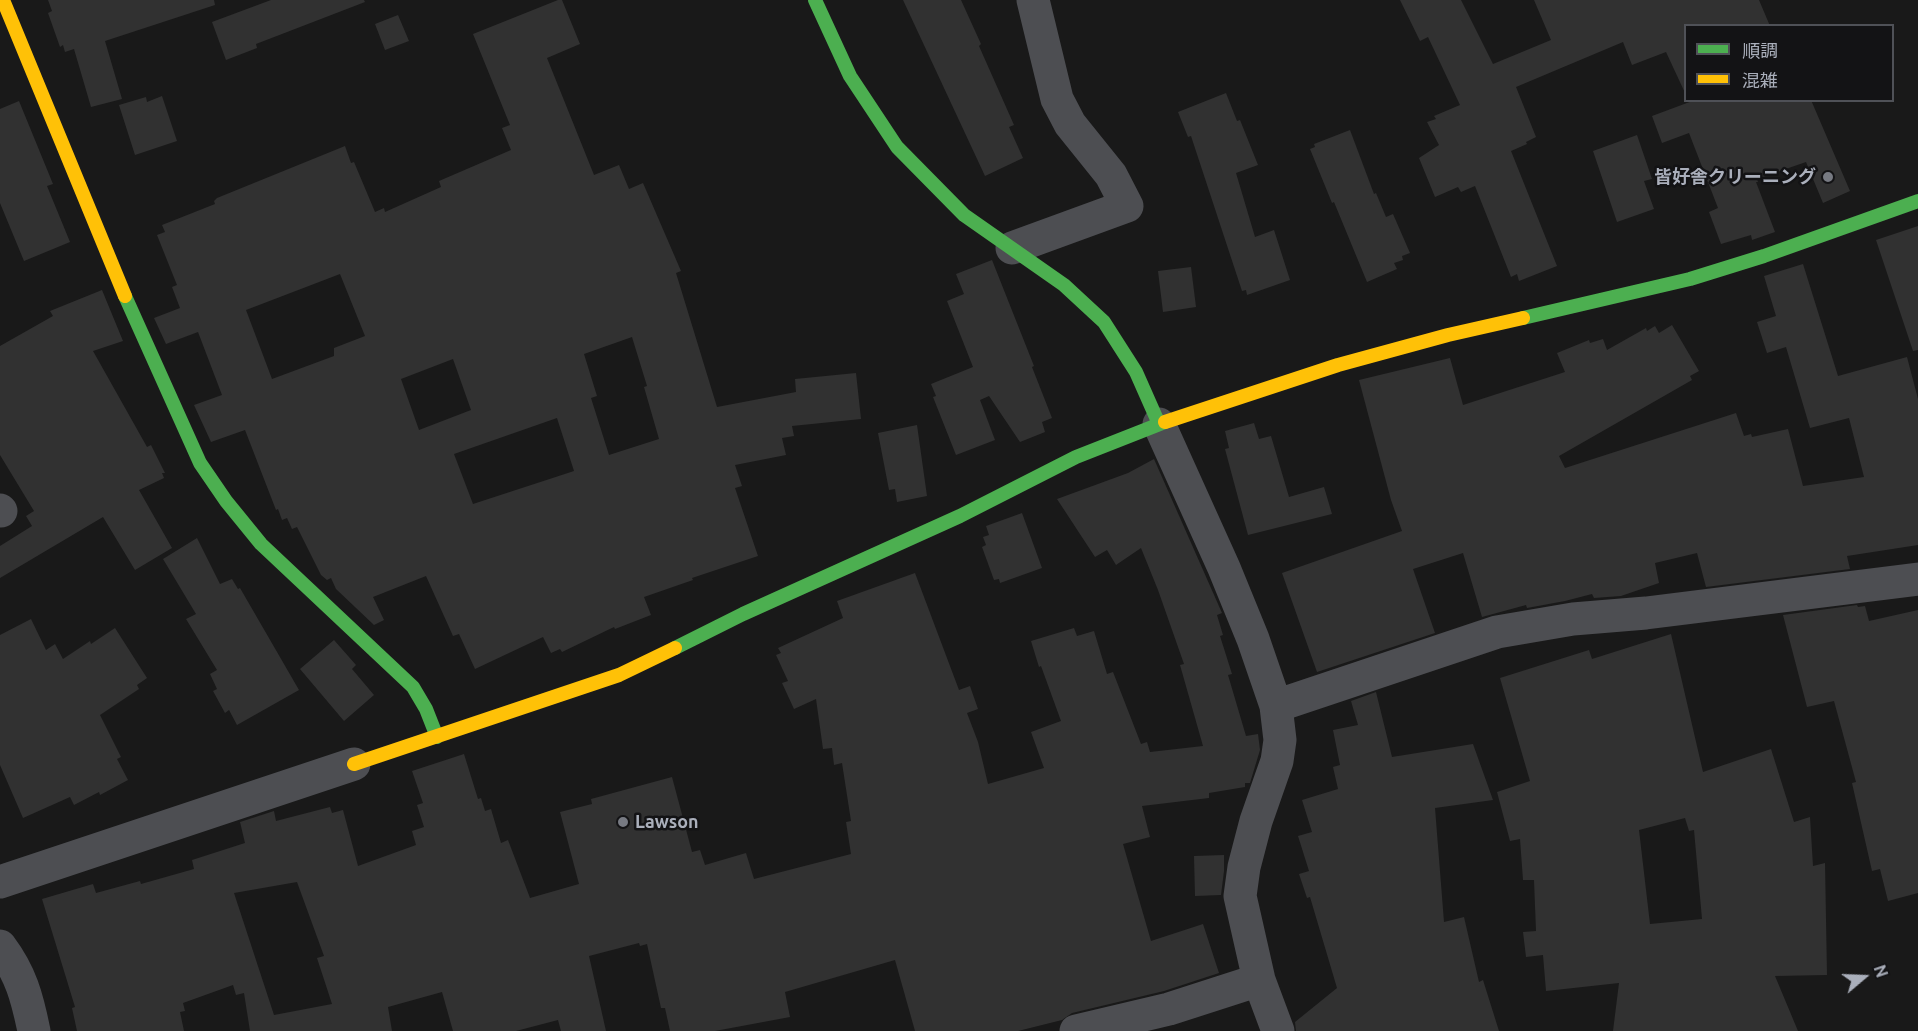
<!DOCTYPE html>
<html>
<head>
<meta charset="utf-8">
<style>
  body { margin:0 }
  #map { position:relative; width:1918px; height:1031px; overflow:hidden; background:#191919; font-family:Ubuntu,"Noto Sans JP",sans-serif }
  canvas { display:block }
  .legend { position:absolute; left:1684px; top:24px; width:210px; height:78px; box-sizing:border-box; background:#131315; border:2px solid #4f5157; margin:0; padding:8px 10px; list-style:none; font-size:18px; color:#aaafbb }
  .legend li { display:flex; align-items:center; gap:12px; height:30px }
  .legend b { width:30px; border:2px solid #4f5157 }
  .north { position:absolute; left:1834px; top:947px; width:60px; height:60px; -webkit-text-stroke:4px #131315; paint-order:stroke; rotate:71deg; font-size:16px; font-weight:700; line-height:24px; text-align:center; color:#aaafbb }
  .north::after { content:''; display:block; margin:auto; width:21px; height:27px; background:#aaafbb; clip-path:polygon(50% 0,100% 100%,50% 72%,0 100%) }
</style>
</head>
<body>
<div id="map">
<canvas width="1918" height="1031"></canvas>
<ul class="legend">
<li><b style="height:8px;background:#4caf50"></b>順調</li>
<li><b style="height:8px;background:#ffc107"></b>混雑</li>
</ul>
<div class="north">N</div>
</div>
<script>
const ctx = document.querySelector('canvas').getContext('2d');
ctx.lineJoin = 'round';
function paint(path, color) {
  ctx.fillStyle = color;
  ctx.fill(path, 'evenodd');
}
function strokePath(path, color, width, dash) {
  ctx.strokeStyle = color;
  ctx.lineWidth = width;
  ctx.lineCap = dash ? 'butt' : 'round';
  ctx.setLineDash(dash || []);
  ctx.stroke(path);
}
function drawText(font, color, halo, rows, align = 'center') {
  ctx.font = font + ' Ubuntu,"Noto Sans JP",sans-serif';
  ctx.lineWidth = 5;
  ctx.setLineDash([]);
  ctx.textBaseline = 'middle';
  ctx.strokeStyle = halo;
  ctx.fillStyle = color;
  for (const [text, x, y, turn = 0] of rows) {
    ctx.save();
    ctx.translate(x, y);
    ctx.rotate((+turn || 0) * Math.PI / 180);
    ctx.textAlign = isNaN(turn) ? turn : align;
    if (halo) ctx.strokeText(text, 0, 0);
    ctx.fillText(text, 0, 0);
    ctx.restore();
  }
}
const building = new Path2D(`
  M48,0H214L215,5L105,41L122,99L91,107L74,49L65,52L63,45L60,47L48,13L52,11Z
  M271,0H364L365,2L256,44L257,48L226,60L212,22Z
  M558,0H562L580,44L547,58L594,175L619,165L629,189L643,183L681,271L676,273L717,407L796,392L795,379L856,373L861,419L792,426L794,436L782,438L786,455L735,465L742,486L735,488L758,556L692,578L693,580L644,597L651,615L615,629L614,627L562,652L560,649L551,653L543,637L475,669L459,634L453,636L426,576L373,597L384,620L374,625L336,589L331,578L327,580L321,575L297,527L292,529L287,518L282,520L278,509L276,510L245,430L211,442L194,405L222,395L198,332L166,344L154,318L180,308L172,287L177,285L157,235L165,232L162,225L215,204L214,201L217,198L345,146L351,163L354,162L375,212L384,208L385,212L441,187L439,181L511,150L502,128L510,125L473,34ZM340,274L365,336L334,348V356L272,379L246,310ZM632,337L647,386L644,387L659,439L609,455L591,398L597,396L584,354ZM453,359L471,410L419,430L401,379ZM557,418L574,471L473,504L454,454Z
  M903,0H961L981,44L979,46L1014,125L1009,127L1023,158L985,176Z
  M1400,0H1461L1493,64L1551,40L1534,0H1759L1770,26H1686V95L1666,52L1632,65L1623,42L1516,87L1536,137L1526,142L1527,144L1511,151L1557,266L1519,281L1517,274L1511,277L1475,186L1461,192L1458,187L1435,197L1419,158L1439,145L1427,122L1436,119L1434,116L1460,105L1428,37L1420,41Z
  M398,15L409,41L385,50L375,24Z
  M1226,93L1237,121L1240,120L1258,165L1236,173L1255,237L1274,230L1290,280L1247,295L1246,290L1242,291L1191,136L1188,137L1178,112Z
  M162,96L177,141L135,155L119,105L146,97L147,102Z
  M1695,100H1811L1850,191L1823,203L1806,162L1757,179L1758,182H1756L1775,232L1752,240L1751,235L1721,244L1709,212L1718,208L1689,133L1662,143L1652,116Z
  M19,101L53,184L47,186L70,242L24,261L0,203V109Z
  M1350,130L1374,194L1376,193L1386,217L1393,214L1410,253L1402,256L1403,260L1394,263L1397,269L1367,282L1334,202L1332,203L1310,149L1315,147L1314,144Z
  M1637,135L1652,179L1644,181L1654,209L1617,222L1593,151Z
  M1918,226V350L1913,351L1876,240Z
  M992,260L1034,366L1032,367L1052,418L1042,422L1045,432L1020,442L989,396L980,400L995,440L956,455L933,397L936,396L931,384L973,367L947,301L964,294L956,274Z
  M1803,264L1838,376L1907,357L1918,399V545L1847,556L1850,569L1706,587L1697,553L1655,563L1659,583L1621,596L1594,598L1592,594L1565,601L1527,608L1526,605L1482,617L1463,553L1413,569L1435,633L1317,672L1282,573L1402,531L1391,500L1359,380L1450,358L1463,405L1565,372L1557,353L1589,340L1590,343L1603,339L1607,350L1646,328L1647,331L1655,326L1659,333L1672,325L1699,371L1690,376L1692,380L1559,456L1565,468L1736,413L1744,436L1751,434L1752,437L1788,429L1803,486L1864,477L1849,418L1810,428L1786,347L1767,353L1757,322L1776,316L1764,276Z
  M1191,267L1196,307L1163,312L1158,271Z
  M102,290L123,341L93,351L147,447L151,445L165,473H162L164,478L139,490L172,548L135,570L103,517L0,578V546L32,526L26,516L34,511L0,455V346L53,316L50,311Z
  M1254,423L1259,439L1271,436L1289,497L1324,487L1332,514L1248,535L1225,449L1229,448L1225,431Z
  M917,425L927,496L897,502L895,489L889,490L878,433Z
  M1154,459L1222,613L1217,615L1223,635L1220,636L1232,674L1228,675L1246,736L1258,734L1260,750L1250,783H1245V787L1209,793V798L1142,806L1150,837L1123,844L1151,941L1203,924L1219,973L1164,991L1072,1013L1062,1020L1018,1031H915L895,960L785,992L790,1017L715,1031H670L665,1008H661L647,944L640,946L639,943L589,956L606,1031H561L558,1020L516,1031H453L442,992L388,1007L392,1031H250L244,993L236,995L233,985L183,1003L185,1011L180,1012L184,1031H77L72,1008L75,1007L42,899L93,884L96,893L140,881L141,884L194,869L192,860L245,843L240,822L274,811L276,821L330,807L332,813L343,810L358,866L416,845L412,831L424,827L417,805L423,803L412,771L464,754L478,799L481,798L485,811L491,809L501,843L508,840L530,898L579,884L560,812L592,804L591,799L672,777L692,852L700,850L705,865L746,853L754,879L851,854L846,822L851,821L842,763L834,765L832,748L823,749L816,699L794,709L782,683L788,681L776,655L781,653L778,648L843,618L837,601L915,573L959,690L970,686L978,709L967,713L978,742L988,784L1044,768L1031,732L1061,721L1041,666L1039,667L1031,641L1074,628L1077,636L1094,631L1107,674L1113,672L1141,744L1147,742L1150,752L1203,746L1180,665L1184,664L1158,590L1141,548L1116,565L1107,550L1095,557L1057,499L1128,473ZM297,882L324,956L317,958L332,1004L274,1015L234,893Z
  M1022,513L1042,568L1000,583L999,579L994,580L982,547L986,545L983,537L989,535L986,526Z
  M197,538L220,584L232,579L238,589L240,588L299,690L237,725L229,710L225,713L213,691L217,689L210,674L217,670L186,619L196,614L163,559Z
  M1857,605L1858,607L1865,606L1869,621L1918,610V893L1888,901L1880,869L1872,871L1852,783L1856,782L1834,701L1807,707L1783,615Z
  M31,619L46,650L55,644L63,659L90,641L91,644L115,628L147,678L137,685L139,689L100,715L121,757L117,759L128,780L100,795L99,792L74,805L70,797L23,818L0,765V635Z
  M1671,634L1703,772L1771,749L1794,822L1810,817L1813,866L1825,863L1827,975L1775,976L1798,1031H1613L1619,983L1546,991L1543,955L1526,957L1523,932L1536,931L1534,880H1523L1520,839L1510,841L1497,792L1530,781L1500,678L1589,650L1592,659ZM1685,818L1689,831L1694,830L1702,919L1650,924L1639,830Z
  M334,640L356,665L352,669L374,695L344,721L300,669Z
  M1376,692L1392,757L1473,744L1493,800L1435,808L1444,922L1464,917L1479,982L1483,980L1499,1031H1296L1295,1022L1337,988L1310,897L1307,898L1299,874L1309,871L1298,836L1312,832L1302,800L1338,789L1333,767L1340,765L1333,730L1358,725L1351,701Z
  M1224,855V871L1221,895L1195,896L1194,856Z`);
const street = new Path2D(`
  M1012,248L1127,206L1111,175L1070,124L1057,99L1033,0
  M1159,424L1224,568L1253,639L1276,706L1280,740L1277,761L1256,821L1244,867L1240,896L1259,980L1278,1031
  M0,510L1,511
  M1276,706L1497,632L1573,619L1646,613L1918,579
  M0,882L354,764
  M0,946C21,974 27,997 34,1031
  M1076,1031L1169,1009L1259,980`);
const fast = new Path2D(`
  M815,0L850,76L897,147L964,215L1064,285L1104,322L1136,372L1159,424
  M125,296L200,463L226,501L261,544L413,687L426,709L437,737
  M1523,318L1690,279L1764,256L1918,201
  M675,648L743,614L960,516L1076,457L1165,422`);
const slow = new Path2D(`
  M3,0L125,296
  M1165,422L1338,365L1448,335L1523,318
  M354,764L619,675L675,648`);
const markers = [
  [1828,177,6,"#777a82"],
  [623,822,6,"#777a82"]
];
const poiNames = [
  ["皆好舎クリーニング",1816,177],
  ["Lawson",635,822,"left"]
];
paint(building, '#313131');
strokePath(street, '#4d4e52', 33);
strokePath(fast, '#4caf50', 14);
strokePath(slow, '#ffc107', 14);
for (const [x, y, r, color] of markers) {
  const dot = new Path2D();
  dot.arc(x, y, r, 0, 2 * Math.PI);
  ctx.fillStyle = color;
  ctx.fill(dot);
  strokePath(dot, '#131315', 2);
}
drawText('bold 18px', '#aaafbb', '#131315', poiNames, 'right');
</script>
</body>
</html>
